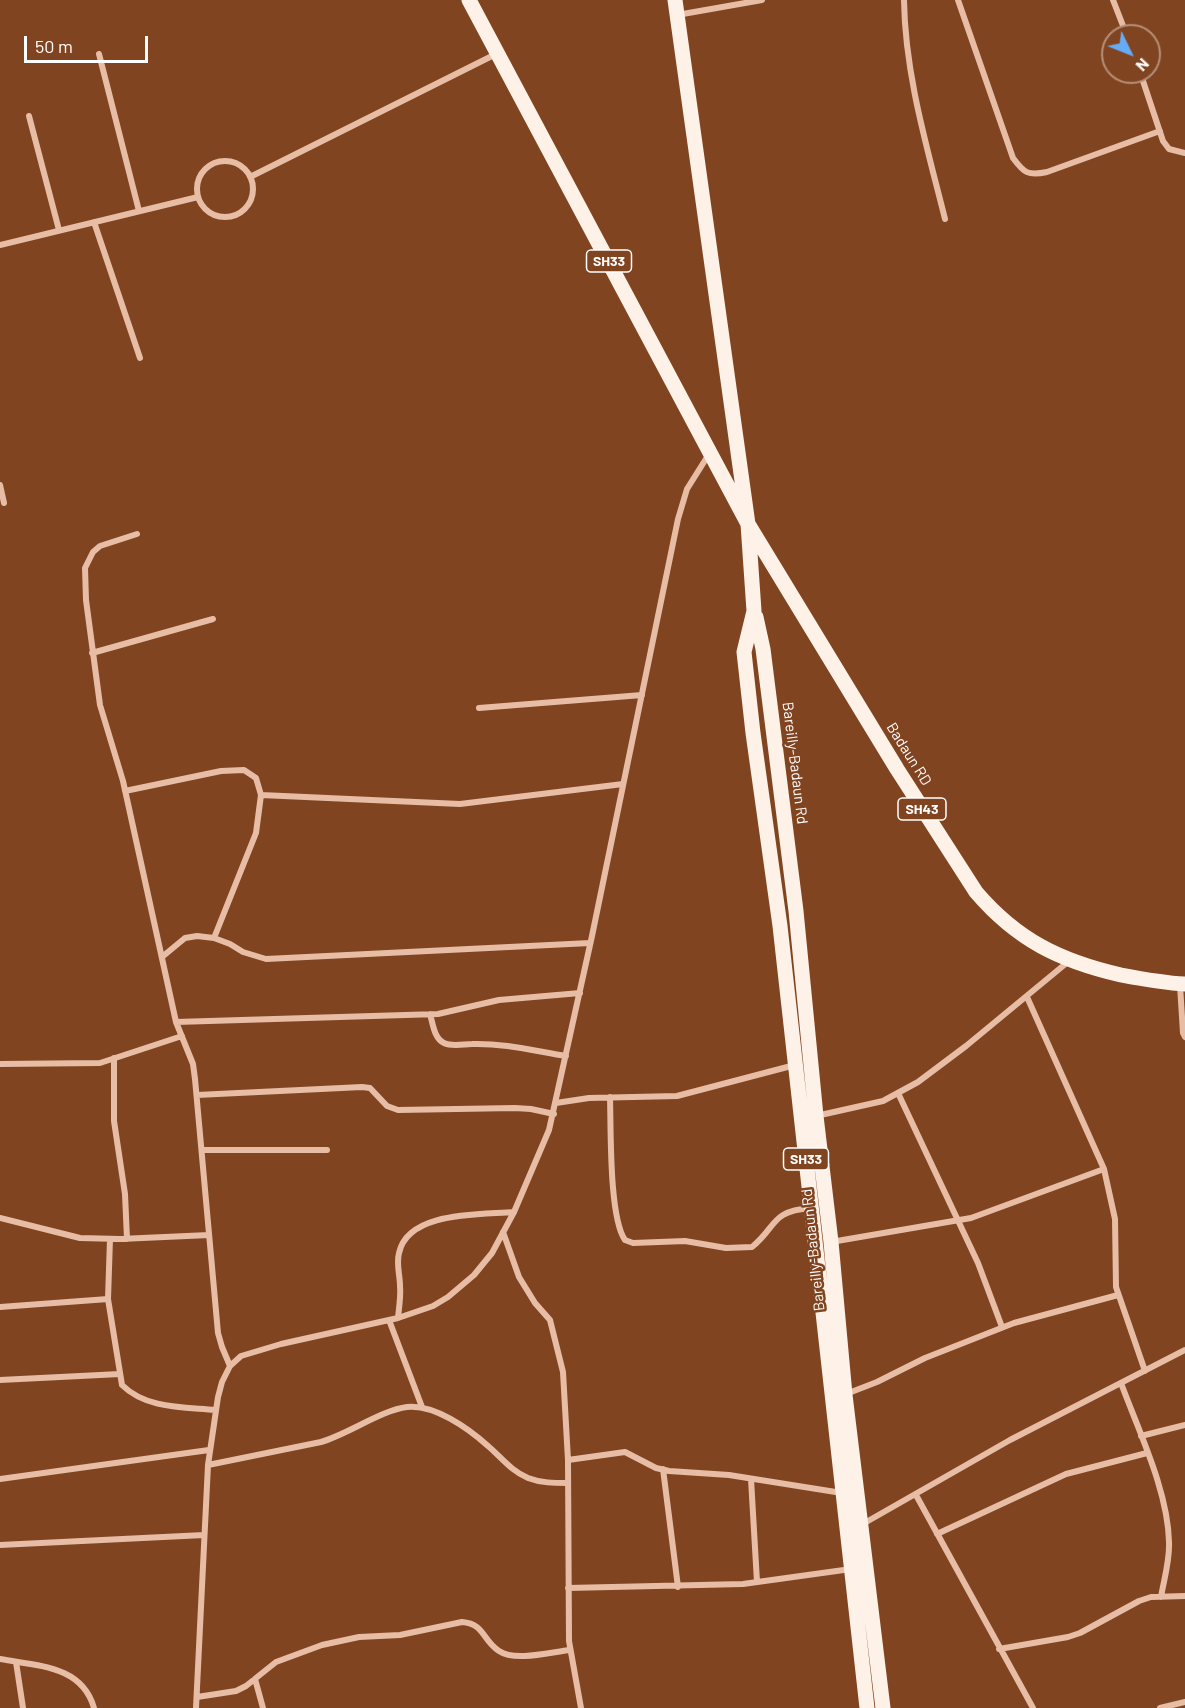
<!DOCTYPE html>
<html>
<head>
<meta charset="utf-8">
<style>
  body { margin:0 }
  #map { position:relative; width:1185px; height:1708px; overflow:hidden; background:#814420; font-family:Barlow,sans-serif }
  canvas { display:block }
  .north { position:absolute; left:1101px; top:24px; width:60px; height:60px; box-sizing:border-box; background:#814420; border:2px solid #b38f79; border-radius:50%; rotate:133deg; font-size:16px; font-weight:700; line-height:24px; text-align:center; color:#fff }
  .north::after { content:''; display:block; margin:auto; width:21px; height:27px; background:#65abf6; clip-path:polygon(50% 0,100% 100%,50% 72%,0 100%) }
  .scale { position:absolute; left:24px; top:36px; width:124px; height:27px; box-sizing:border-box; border:3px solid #fff; border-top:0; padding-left:8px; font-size:18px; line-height:21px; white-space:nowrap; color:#fff; -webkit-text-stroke:4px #814420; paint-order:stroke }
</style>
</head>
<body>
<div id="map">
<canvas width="1185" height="1708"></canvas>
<div class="north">N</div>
<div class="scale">50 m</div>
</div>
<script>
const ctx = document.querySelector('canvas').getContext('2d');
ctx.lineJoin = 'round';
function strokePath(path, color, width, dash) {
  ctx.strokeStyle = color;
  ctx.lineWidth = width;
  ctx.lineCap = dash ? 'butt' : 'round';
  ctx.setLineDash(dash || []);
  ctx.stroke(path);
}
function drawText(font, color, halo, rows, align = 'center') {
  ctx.font = font + ' Barlow,sans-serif';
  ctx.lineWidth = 5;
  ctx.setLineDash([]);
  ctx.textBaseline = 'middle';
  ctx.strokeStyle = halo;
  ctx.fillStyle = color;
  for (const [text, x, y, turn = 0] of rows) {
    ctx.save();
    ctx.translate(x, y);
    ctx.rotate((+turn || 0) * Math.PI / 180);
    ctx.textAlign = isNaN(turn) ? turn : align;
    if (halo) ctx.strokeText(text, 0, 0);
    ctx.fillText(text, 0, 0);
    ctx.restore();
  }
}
const minor = new Path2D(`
  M904,0C905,74 927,147 945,219
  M958,0L1013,158C1024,173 1028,176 1047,172L1160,131
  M1113,0L1127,36
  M677,15L762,0
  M99,54L139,211
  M1140,72L1163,141L1169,149L1185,153
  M29,116L59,230
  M197 189a28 28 0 1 1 56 0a28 28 0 1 1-56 0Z
  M250,177L498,53
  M94,222L140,358
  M0,245L198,197
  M0,485L4,503
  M137,534L100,546L93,552L85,568L86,600L100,705L123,781L176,1022L193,1064L195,1079L218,1333L222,1347L230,1366
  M92,653L213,619
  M479,708L642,695
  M125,791L221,771L244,770L256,778L261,795L256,833L214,938
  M261,795L460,804L623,784
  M162,957L185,938L197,936L214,938L230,944L243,952L266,959L590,943
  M1180,985L1183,1033L1185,1037
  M1027,997L1104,1169L1115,1219L1116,1287L1145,1371
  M430,1014C433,1024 434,1038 444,1043C452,1047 464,1044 472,1044C503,1043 535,1051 566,1056
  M176,1022L438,1014L499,1000L580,993
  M114,1058V1121L125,1194L127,1239
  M0,1064L100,1063L182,1036
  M898,1093L978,1263L1002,1327
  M197,1095L362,1087L370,1088L387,1106L398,1110L515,1108L531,1109L554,1114
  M610,1097C611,1129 609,1217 625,1240L633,1243L685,1241L726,1248L752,1247C777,1227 770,1211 811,1208
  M556,1103L589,1098L677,1096L795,1065
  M816,1116L883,1101L918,1082L966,1046L1069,961
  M202,1150H327
  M0,1218L80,1238L120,1239L209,1235
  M503,1232L519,1277L535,1303L550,1320L563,1372L568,1460L569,1641L581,1708
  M110,1239L108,1299L122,1385C146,1409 184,1407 215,1410
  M831,1242L971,1218L1104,1169
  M0,1307L108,1299
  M398,1318C399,1307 401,1296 400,1286C400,1275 396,1264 399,1253C408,1211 480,1215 514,1212
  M389,1320L422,1407
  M0,1380L120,1374
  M1121,1383C1139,1432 1168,1491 1169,1542C1170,1560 1164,1579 1161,1597
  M846,1394L877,1382L925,1358L1014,1323L1118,1295
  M1141,1436L1185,1425
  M568,1460L625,1452L656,1468L669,1471L729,1475L842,1493
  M208,1465L321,1442C348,1434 382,1410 407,1407C434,1404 468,1428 488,1446C501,1457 511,1471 528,1478C541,1483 554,1483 568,1483
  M663,1469L678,1587
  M0,1479L209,1450
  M751,1479L757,1582
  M916,1495L1033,1708
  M861,1525L1010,1440L1185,1350
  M937,1534L1066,1474L1147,1453
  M0,1545L204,1535
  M568,1588L743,1584L851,1569
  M999,1649L1068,1637L1080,1633L1139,1601L1151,1597L1185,1596
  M0,1659C37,1666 82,1665 94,1708
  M16,1662L23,1708
  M255,1679L263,1708
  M197,1697L236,1691L246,1686L276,1662L322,1645L359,1637L400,1635L462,1622C485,1624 482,1640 499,1651C515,1662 551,1652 570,1650
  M196,1708L208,1465L218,1397L222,1382L230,1366L241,1356L281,1344L398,1318L433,1306L448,1297L474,1275L492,1253L514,1212L549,1130L592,936L678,519L687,489L709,454
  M1160,1708L1185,1702`);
const primary = new Path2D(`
  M469,0L748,524L897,769L976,892C1017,940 1060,961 1121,975C1142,979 1164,983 1185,984
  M675,0L748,524L754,611L744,652L753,733L780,926L867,1708
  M756,617L763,649L796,911L816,1116L831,1242L845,1395L883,1708`);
const shields = [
  [609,261,45],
  [922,809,48],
  [806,1159,45]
];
const shieldNames = [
  ["SH33",609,261],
  ["SH43",922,809],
  ["SH33",806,1159]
];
const streetNames = [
  ["Badaun RD",909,754,58],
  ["Bareilly-Badaun Rd",795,763,83],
  ["Bareilly-Badaun Rd",813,1250,-96]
];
strokePath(minor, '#e8bda5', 6);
strokePath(primary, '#fef1e7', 15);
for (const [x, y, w] of shields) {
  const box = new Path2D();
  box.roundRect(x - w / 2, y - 11, w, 22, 4.5);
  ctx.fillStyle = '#814420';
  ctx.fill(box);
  strokePath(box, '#fff', 1.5);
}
drawText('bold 14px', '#fff', null, shieldNames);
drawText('15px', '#fff', '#814420', streetNames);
</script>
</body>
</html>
